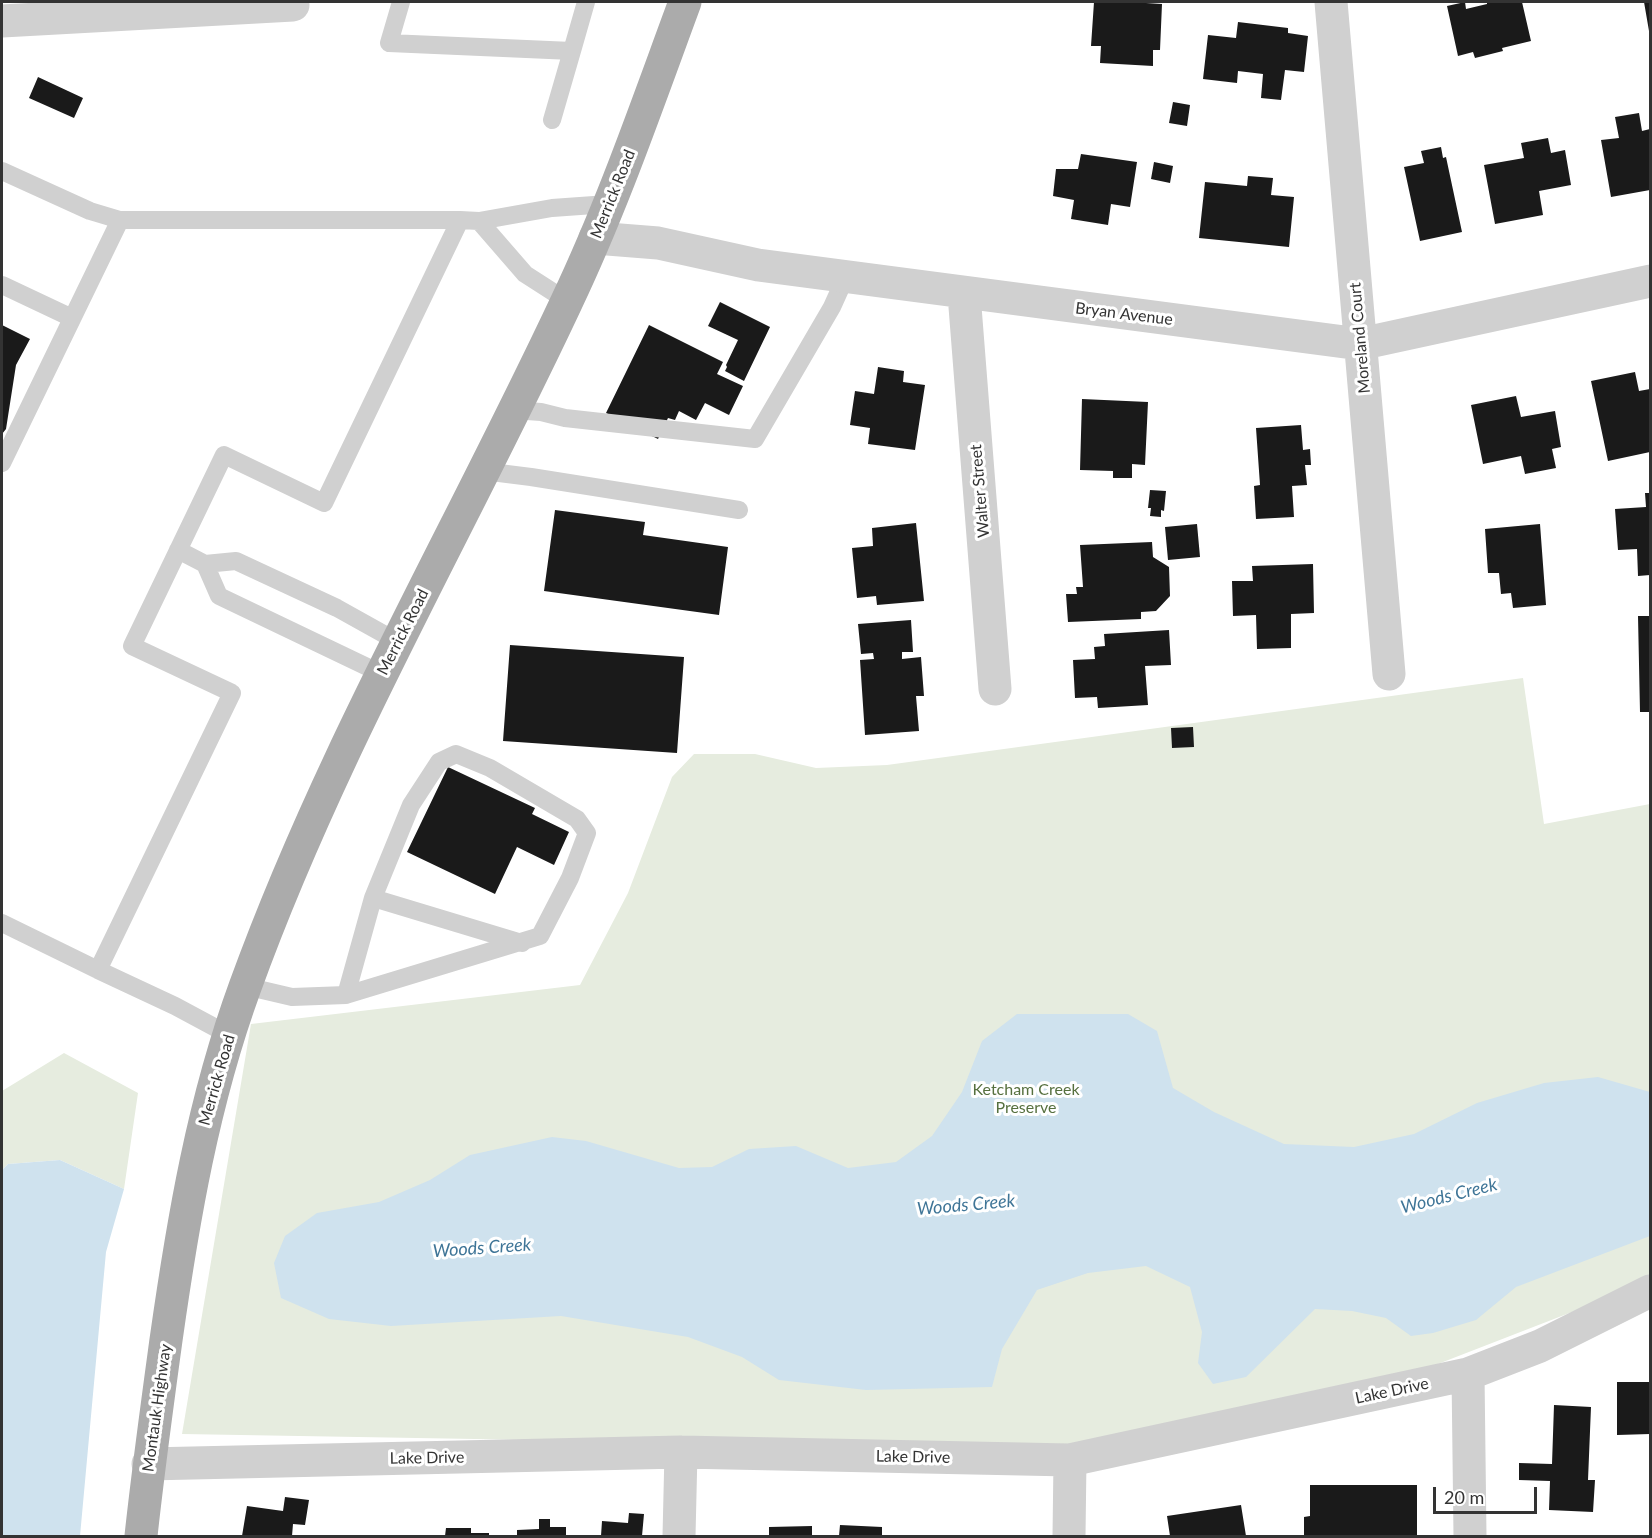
<!DOCTYPE html>
<html>
<head>
<meta charset="utf-8">
<style>
  body { margin:0 }
  #map { position:relative; width:1652px; height:1538px; overflow:hidden; background:#fff; font-family:Lato,sans-serif }
  canvas { display:block }
  .frame { position:absolute; inset:0; border:3px solid #333; pointer-events:none }
  .scale { position:absolute; left:1433px; top:1487px; width:104px; height:27px; box-sizing:border-box; border:3px solid #333; border-top:0; padding-left:8px; font-size:18px; line-height:21px; white-space:nowrap; color:#333; -webkit-text-stroke:4px #fff; paint-order:stroke }
</style>
</head>
<body>
<div id="map">
<canvas width="1652" height="1538"></canvas>
<div class="frame"></div>
<div class="scale">20 m</div>
</div>
<script>
const ctx = document.querySelector('canvas').getContext('2d');
ctx.lineJoin = 'round';
function paint(path, color) {
  ctx.fillStyle = color;
  ctx.fill(path, 'evenodd');
}
function strokePath(path, color, width, dash) {
  ctx.strokeStyle = color;
  ctx.lineWidth = width;
  ctx.lineCap = dash ? 'butt' : 'round';
  ctx.setLineDash(dash || []);
  ctx.stroke(path);
}
function drawText(font, color, halo, rows, align = 'center') {
  ctx.font = font + ' Lato,sans-serif';
  ctx.lineWidth = 6;
  ctx.setLineDash([]);
  ctx.textBaseline = 'middle';
  ctx.strokeStyle = halo;
  ctx.fillStyle = color;
  for (const [text, x, y, turn = 0] of rows) {
    ctx.save();
    ctx.translate(x, y);
    ctx.rotate((+turn || 0) * Math.PI / 180);
    ctx.textAlign = isNaN(turn) ? turn : align;
    if (halo) ctx.strokeText(text, 0, 0);
    ctx.fillText(text, 0, 0);
    ctx.restore();
  }
}
const green = new Path2D(`
  M1523,678L1544,824L1650,804V1278L1621,1293L1425,1369L1062,1449L182,1434L251,1024L580,985L628,893L672,777L694,754H755L816,768L887,765Z
  M64,1053L138,1093L124,1189L60,1160L8,1164L2,1170V1091Z`);
const water = new Path2D(`
  M1017,1014H1128L1157,1031L1173,1088L1214,1112L1284,1144L1354,1147L1414,1134L1477,1103L1544,1083L1598,1077L1650,1092V1236L1516,1287L1476,1320L1433,1333L1411,1336L1386,1318L1352,1311L1315,1309L1246,1377L1213,1384L1198,1363L1202,1332L1190,1287L1146,1266L1088,1273L1037,1290L1002,1349L992,1387L866,1390L779,1380L742,1357L688,1337L561,1316L391,1326L329,1319L281,1298L274,1263L285,1236L317,1213L379,1202L430,1180L470,1155L552,1137L586,1141L679,1168L712,1167L749,1149L796,1146L848,1168L896,1162L932,1136L962,1092L982,1041Z
  M60,1160L124,1189L106,1252L80,1536H2V1170L8,1164Z`);
const building = new Path2D(`
  M1094,2H1146V3L1162,4L1160,50H1153V66L1100,63L1101,46H1091Z
  M1465,2L1466,9L1487,4V2H1522L1531,41L1502,48L1503,51L1475,58L1473,52L1458,56L1447,6Z
  M1644,2H1650V31H1649Z
  M1238,22L1288,28V33L1308,36L1304,72L1285,70L1281,100L1261,98L1263,74L1238,71L1237,83L1203,79L1208,35L1236,38Z
  M38,77L83,98L74,118L29,98Z
  M1173,102L1190,105L1187,126L1169,123Z
  M1639,113L1642,131L1650,129V190L1611,197L1601,140L1619,138L1615,117Z
  M1548,138L1551,153L1565,150L1571,185L1539,191L1543,215L1495,224L1484,165L1524,158L1521,143Z
  M1441,147L1443,158L1446,157L1462,232L1420,241L1404,167L1424,163L1421,151Z
  M1081,154L1137,162L1130,207L1111,204L1108,225L1071,219L1074,200L1053,196L1056,169H1078Z
  M1154,162L1173,166L1170,183L1151,179Z
  M1248,176L1273,178L1271,195L1294,197L1289,247L1199,238L1205,182L1247,186Z
  M720,302L770,327L744,381L725,371L727,367L726,365L738,340L708,326Z
  M2,325L30,339L16,365L6,429L2,434Z
  M649,325L723,362L717,374L743,386L729,415L705,403L696,420L679,411L675,420L668,418L658,439L606,413Z
  M878,367L904,371L903,382L925,385L915,450L868,444L870,428L850,425L855,391L874,394Z
  M1635,372L1639,391L1650,389V452L1608,461L1591,381Z
  M1516,396L1521,417L1555,411L1561,447L1552,449L1556,468L1525,474L1521,456L1483,464L1471,405Z
  M1082,399L1148,402L1145,465L1132,464V478H1113V471L1080,470Z
  M1301,425L1303,450L1310,449L1311,465H1305L1307,485L1292,486L1294,517L1256,519L1254,486L1260,485L1256,428Z
  M1150,490L1166,491L1164,511L1161,510V517L1150,516L1151,508H1148Z
  M1645,493H1650V575L1638,576L1637,549L1618,550L1615,509L1646,507Z
  M555,510L645,522L643,535L728,547L719,615L544,591Z
  M916,523L924,601L877,605L876,596L857,598L852,548L873,546L872,528Z
  M1197,524L1200,557L1168,560L1165,527Z
  M1540,524L1546,605L1513,608L1511,593L1501,594L1499,573H1488L1485,529Z
  M1152,542L1153,557L1169,567L1170,596L1156,611L1141,612V619L1068,622L1066,594H1077L1076,587H1083L1080,545Z
  M1313,564L1314,613L1291,614V648L1257,649L1256,615L1233,616L1232,581H1253L1252,566Z
  M1638,616H1650V712H1640Z
  M911,620L913,652H902V659L921,657L924,696H916L919,731L865,735L860,660L874,659L873,653L861,654L858,624Z
  M1169,630L1171,665L1145,666L1148,705L1098,708L1097,697L1075,698L1073,660L1095,659L1094,647L1105,646L1104,634Z
  M510,645L684,657L677,753L503,741Z
  M1193,727L1194,747L1172,748L1171,728Z
  M448,767L535,808L532,814L569,832L554,865L517,847L495,894L407,852Z
  M1617,1382H1650V1434L1617,1435Z
  M1554,1405L1591,1407L1588,1480H1595L1593,1512L1549,1510L1550,1481L1519,1480V1463L1552,1464Z
  M1310,1485H1417V1536H1304V1517L1310,1516Z
  M285,1497L309,1500L305,1525L293,1524L292,1536H242L247,1506L283,1511Z
  M1241,1505L1246,1536H1170L1167,1516Z
  M629,1513L644,1514L642,1536H601L602,1521L628,1523Z
  M539,1519H550V1527H566V1536H517V1530L539,1529Z
  M840,1525L882,1527V1536H839Z
  M812,1526V1536H769V1527Z
  M446,1528H471V1533H489V1536H445Z`);
const service = new Path2D(`
  M401,2L389,43L572,51L586,2
  M552,120L572,51
  M2,171L90,211L120,220
  M2,285L72,318
  M567,301L525,274L479,221L552,208L608,204
  M513,410L541,412L565,418L755,439L832,307L846,276
  M2,463L120,220H460
  M483,471L531,477L739,510
  M178,550L205,564L236,561L337,608L398,642
  M205,564L219,596L382,674
  M373,898L522,943
  M2,923L98,970
  M245,986L292,997L346,995L540,936L570,878L587,833L577,819L490,768L456,754L439,762L411,805L373,898L346,995
  M229,1035L175,1006L98,970L232,693L132,646L224,455L324,503L460,220L479,221`);
const minor = new Path2D(`
  M1331,2L1389,674
  M2,21L293,5
  M595,238L658,243L758,265L1360,344L1650,281
  M964,294L995,689
  M1468,1374L1470,1536
  M148,1464L681,1452L1070,1460L1468,1374L1540,1346L1650,1291
  M679,1536L681,1452
  M1069,1536L1070,1460`);
const primary = new Path2D(`
  M141,1536C148,1471 157,1406 166,1340C183,1220 203,1102 245,987C331,749 460,530 567,301C613,204 648,102 685,2`);
const streetNames = [
  ["Merrick Road",613,194,-68],
  ["Bryan Avenue",1124,314,7],
  ["Moreland Court",1360,338,-95],
  ["Walter Street",980,491,-95],
  ["Merrick Road",403,632,-63],
  ["Merrick Road",217,1080,-74],
  ["Lake Drive",1392,1391,-12],
  ["Montauk Highway",157,1408,-82],
  ["Lake Drive",913,1457,1],
  ["Lake Drive",427,1458,-1]
];
const parkNames = [
  ["Ketcham Creek",1026,1090],
  ["Preserve",1026,1108]
];
const waterNames = [
  ["Woods Creek",1449,1196,-14],
  ["Woods Creek",966,1205,-5],
  ["Woods Creek",482,1248,-4]
];
paint(green, '#e6ecdf');
paint(water, '#cfe2ee');
paint(building, '#1a1a1a');
strokePath(service, '#d0d0d0', 18);
strokePath(minor, '#d0d0d0', 33);
strokePath(primary, '#ababab', 33);
drawText('16px', '#333', '#fff', streetNames);
drawText('16px', '#56703f', '#fff', parkNames);
drawText('italic 18px', '#3f7597', '#fff', waterNames);
</script>
</body>
</html>
